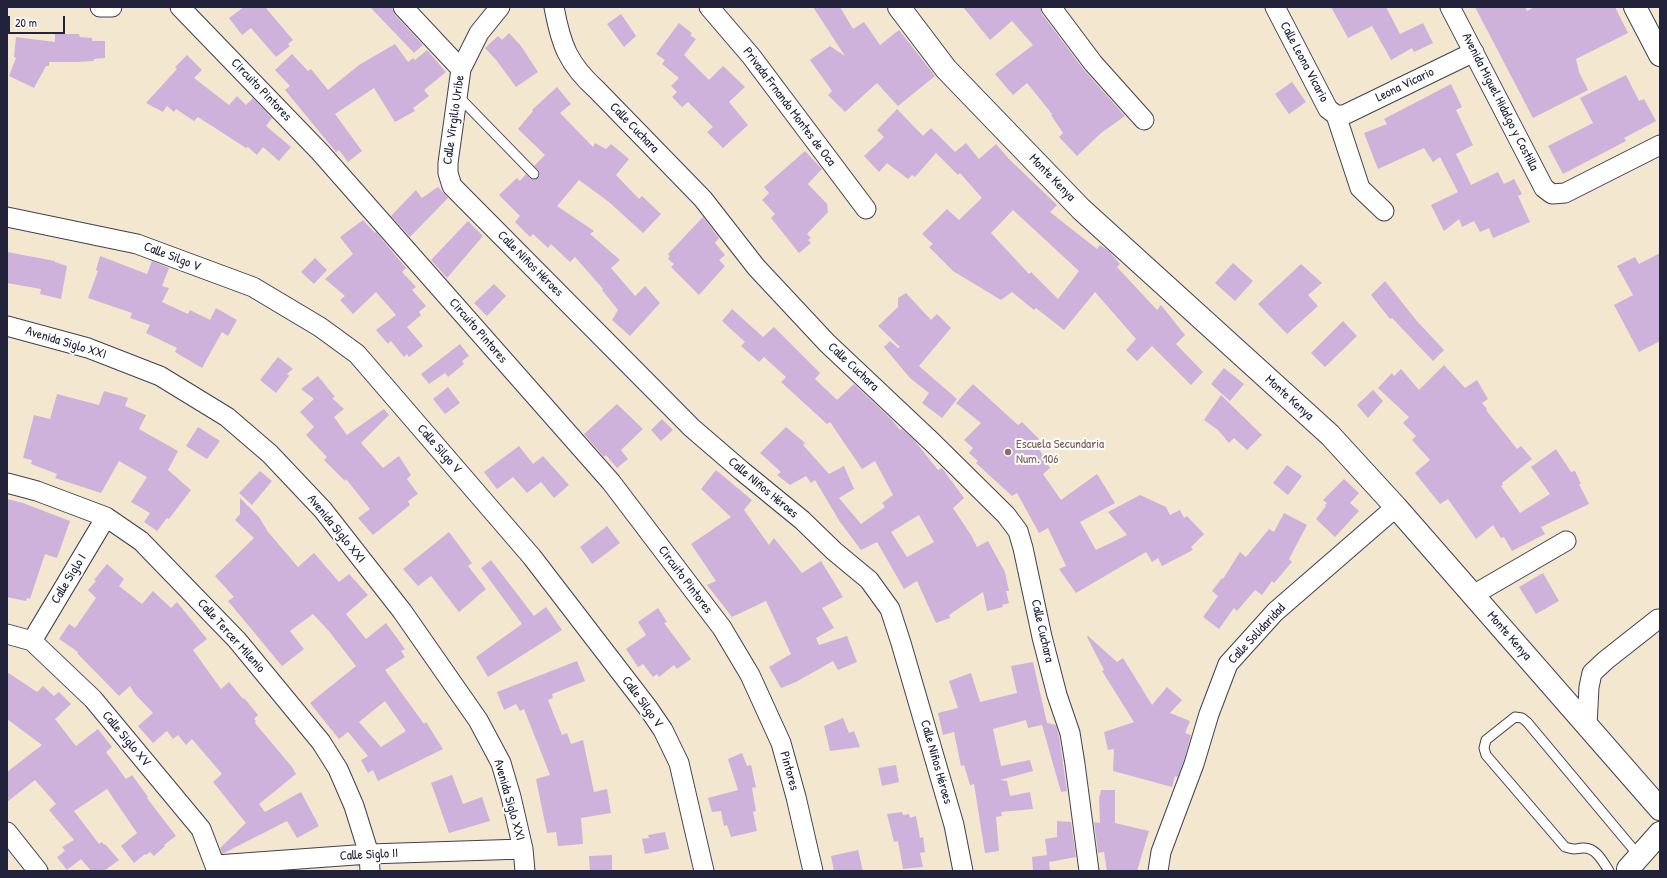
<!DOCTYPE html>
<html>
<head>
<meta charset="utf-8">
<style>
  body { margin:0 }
  #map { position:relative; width:1667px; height:878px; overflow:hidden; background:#f3e7cf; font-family:"Patrick Hand",sans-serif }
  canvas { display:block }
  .frame { position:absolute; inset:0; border:8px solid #22223b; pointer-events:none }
  .scale { position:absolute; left:8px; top:16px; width:57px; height:18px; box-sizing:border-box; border:2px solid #22223b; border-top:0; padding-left:5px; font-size:12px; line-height:14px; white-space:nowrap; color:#22223b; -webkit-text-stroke:3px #fff; paint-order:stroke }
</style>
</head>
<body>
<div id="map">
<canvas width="1667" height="878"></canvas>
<div class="frame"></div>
<div class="scale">20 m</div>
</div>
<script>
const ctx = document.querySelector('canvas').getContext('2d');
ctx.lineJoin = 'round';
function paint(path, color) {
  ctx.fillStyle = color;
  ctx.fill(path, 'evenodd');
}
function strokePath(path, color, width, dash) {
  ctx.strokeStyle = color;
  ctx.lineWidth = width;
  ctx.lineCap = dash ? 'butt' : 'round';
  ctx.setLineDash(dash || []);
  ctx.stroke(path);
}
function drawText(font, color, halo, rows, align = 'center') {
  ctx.font = font + ' "Patrick Hand",sans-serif';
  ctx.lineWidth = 4;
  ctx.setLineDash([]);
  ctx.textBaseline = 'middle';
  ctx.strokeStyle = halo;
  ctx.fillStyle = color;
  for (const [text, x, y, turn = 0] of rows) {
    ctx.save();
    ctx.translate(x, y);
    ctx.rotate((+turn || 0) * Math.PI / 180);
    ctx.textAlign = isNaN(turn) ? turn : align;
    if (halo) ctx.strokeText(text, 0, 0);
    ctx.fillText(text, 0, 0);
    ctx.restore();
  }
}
const building = new Path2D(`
  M244,7H265L293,40L288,44L290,46L276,57L251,28L242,35L229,18Z
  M370,7H391L395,15L423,45L414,53Z
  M813,7H840L853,29L864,22L880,45L899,30L935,76L898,106L877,83L845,112L828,95L832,91L810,60L830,46L845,56Z
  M963,7H1040L1042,14L1084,70L1125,116L1101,133L1077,156L1059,137L1063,133L1051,115L1052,114L1027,83L1013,95L995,74L1033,45L1012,21L990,40Z
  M1331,7H1386L1400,34L1423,23L1433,43L1414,52L1412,48L1391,60L1372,26L1348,38Z
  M1475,7H1525L1527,11L1535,7H1615L1628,33L1576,59L1579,72L1588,90L1533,118Z
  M621,14L636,36L624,47L607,24Z
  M679,23L692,33L690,35L696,39L684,55L709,80L723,66L745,87L729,102L748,125L723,148L707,132L713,127L688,102L682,107L672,97L677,92L671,86L679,78L662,64L665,60L656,54Z
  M509,33L521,46L538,72L516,87L497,61L485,48L498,36L502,40Z
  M55,34H79L80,37L92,38V41H105V58L94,59V61L78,62H49V66H46L34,88L9,76L16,58L14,57L16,37L55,42Z
  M395,44L408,62L413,58L415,60L427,50L446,72L424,90L429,96L413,108L415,111L395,122L374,88L335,114L362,151L348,162L339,150L336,152L285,90L290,86L275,70L292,54L308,71L311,69L328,90L359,65Z
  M187,55L202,70L194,78L229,105L237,96L246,105L253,98L272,118L266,126L291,147L279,161L263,147L257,155L248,147L246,148L198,117L194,121L176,109L174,112L167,106L163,112L146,103L177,69L175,67Z
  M1626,75L1639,101L1644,99L1656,121L1624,138L1626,141L1563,174L1548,146L1593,123L1580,98Z
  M1292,82L1306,102L1289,114L1275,94Z
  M1451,84L1462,107L1456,110L1473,145L1456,154L1471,185L1498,172L1504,184L1514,179L1522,194L1518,196L1530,222L1493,238L1489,228L1480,232L1474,221L1462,227L1459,219L1444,231L1431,205L1458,192L1440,157L1433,162L1424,148L1378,169L1364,133L1387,124L1384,119Z
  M557,87L571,104L560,113L593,147L595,143L606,149L611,144L629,159L616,175L639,199L642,196L661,214L643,233L609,202L579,180L557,206L594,231L590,234L620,260L611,268L635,296L645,286L660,303L630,336L612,320L618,310L602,290L603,289L575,257L570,262L551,244L548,248L533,234L530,237L515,222L520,216L499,195L517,178L520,181L526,174L530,178L535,180L540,176V172L534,166L545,155L518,129L533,111L532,110Z
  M897,109L923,136L931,128L955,152L966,143L979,159L996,144L1009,159L1057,205L1050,212L1097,249L1100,245L1109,251L1120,264L1117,267L1157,310L1161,305L1185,335L1176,344L1203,372L1191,385L1152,346L1137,361L1126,350L1136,339L1095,292L1064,330L1036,308L1034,310L1012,292L1001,300L953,271L929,247L933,244L922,234L947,209L959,220L982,198L960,173L958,175L936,153L915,177L912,175L908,179L887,163L879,172L864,156L884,137L877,130ZM1013,210L1079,271L1058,299L1031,272L1029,274L991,233Z
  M805,151L822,169L808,184L827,204L828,212L807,234L811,238L808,240L811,243L799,253L771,218L775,214L762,200L769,193L764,187Z
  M438,187L448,198L410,237L391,216L416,190L422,198Z
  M703,217L719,238L715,243L725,255L719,260L725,266L699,295L671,267L674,264L668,259L670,256L668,254Z
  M363,220L375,233L376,232L406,268L402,272L416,287L412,290L426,306L419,312L421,315L407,327L423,346L409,357L407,354L404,357L391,341L388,344L376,330L396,315L376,292L353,314L340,300L345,296L325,279L353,254L340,237Z
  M468,221L483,236L447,278L431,260Z
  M7,252L55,261V262L67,266L61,299L40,294L41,289L7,283Z
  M1660,253V341L1639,352L1614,305L1633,295L1617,266L1635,257L1639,264Z
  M100,256L147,274L152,261L169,268L162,286L169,288L162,302L188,314L190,310L210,320L216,308L237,320L228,336L222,332L202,368L175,352L177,348L146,333L150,325L130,318L132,313L88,298L98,271L96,270Z
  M315,258L327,270L314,284L301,272Z
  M1233,263L1253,281L1235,301L1215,283Z
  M1301,264L1322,283L1308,295L1318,306L1287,334L1258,304Z
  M1385,281L1416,320L1444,350L1433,361L1392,318L1390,319L1371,295Z
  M494,284L506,296L487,316L474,303Z
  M906,293L931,320L937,314L951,328L919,366L957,399L942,418L922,403L929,393L910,378L884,347L890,341L898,348L900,347L878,326L898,307V298Z
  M732,309L763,337L774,327L820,373L815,379L837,400L854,384L892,420L900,430L902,429L914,440L938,470L942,468L964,498L953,508L971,535L977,547L988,541L1005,572L1009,591H1006L1009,603L1002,605L1003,607L987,611L983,592L949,615L950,618L936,623L917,581L904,589L877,542L861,550L840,522L815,480L811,483L806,476L790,485L777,475L781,472L760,453L786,427L805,443L803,445L829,474L844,466L854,489L839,498L861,524L885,507L882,503L893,495L875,461L862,469L830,422L827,424L781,382L786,377L764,357L759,362L741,346L745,342L722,321ZM919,515L934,542L907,557L891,532Z
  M1343,321L1357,336L1325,367L1311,353Z
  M460,344L469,356L462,361L464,364L448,377L445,373L429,384L421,374Z
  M278,357L293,369L287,374L289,376L276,393L260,380Z
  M1444,365L1465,388L1477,380L1488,399L1482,403L1487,409L1486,410L1517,449L1521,446L1532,459L1502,483L1503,485L1501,486L1520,513L1550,494L1531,467L1556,449L1571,472L1575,471L1581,484H1579L1589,504L1541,527L1545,534L1512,551L1504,537L1501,538L1493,525L1476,539L1448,499L1440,504L1415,473L1430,460L1412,440L1416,436L1403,423L1409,417L1378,388L1392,373L1394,376L1401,369L1419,390Z
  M1224,368L1244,384L1230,401L1211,384Z
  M318,376L335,397L332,398L344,409L334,417L347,435L384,409L389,415L361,443L383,468L399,456L411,475L407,479L418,494L408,501L410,505L373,535L358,518L370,509L346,479L345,481L324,460L327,457L306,435L314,427L300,412L314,399L301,389Z
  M973,384L1018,425L1022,422L1039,439L1035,442L1050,468L1043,474L1061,500L1097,474L1115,503L1080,522L1096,550L1127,535L1108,512L1140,495L1166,507L1170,515L1180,510L1184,518L1187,516L1204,534L1191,547L1193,550L1162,566L1158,558L1152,562L1146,552L1076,593L1059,569L1066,566L1048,528L1039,533L1017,493L1012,496L976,463L978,461L969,453L973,448L964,440L981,423L956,403Z
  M448,387L460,403L445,414L433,399Z
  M1373,390L1383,401L1368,418L1357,405Z
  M104,391L128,398L125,406L146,415L139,429L178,451L168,470L191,490L169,519L167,518L157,531L144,522L150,513L131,502L147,477L119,461L101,493L55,478L57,474L31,464L32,460L23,458L34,415L50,419L57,394L99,405Z
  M1221,395L1262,435L1247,450L1234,438L1229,443L1218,430L1204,420Z
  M617,404L643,429L621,450L628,459L617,468L606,455L604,457L584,434Z
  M662,419L673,430L661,441L651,430Z
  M198,427L220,441L207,459L186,446Z
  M519,446L533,464L543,456L569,485L554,498L541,482L527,493L513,477L497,489L484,472Z
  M1287,465L1302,476L1288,495L1273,483Z
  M716,470L752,500L744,510L769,545L774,538L802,573L821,561L843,597L822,608L834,628L816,638L819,645L847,636L857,662L838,670L833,661L796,682L781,688L769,667L791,654L766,601L732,617L707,585L716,581L691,544L731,517L701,489Z
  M260,471L272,481L252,505L239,493Z
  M1344,479L1359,493L1350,503L1359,511L1335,537L1316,519L1326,506L1325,505L1327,503L1323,500Z
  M240,498L259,517L268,532L298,567L314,553L339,582L349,574L368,595L346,614L366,639L386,623L405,649L401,651L405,657L385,670L424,724L426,722L443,749L378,781L373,770L368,773L361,760L368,756L348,732L339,739L310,703L356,666L328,630L313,614L290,631L304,649L282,666L228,601L234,597L215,576L254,538L235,520L240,514ZM385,701L406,731L381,747L359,722Z
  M7,499L23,503L70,521L57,558L45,554L30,599L27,598L26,601L7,597Z
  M1284,513L1307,525L1289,559L1292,562L1274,583L1272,581L1262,595L1255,590L1237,611L1234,608L1219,629L1203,617L1218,596L1212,591L1222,578L1223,579L1240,552L1246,557L1269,529L1274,532Z
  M607,526L620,543L592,564L580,547Z
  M449,532L472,563L468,566L486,589L459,612L431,576L418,586L403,569Z
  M491,560L534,616L546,607L562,630L488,677L476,657L522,624L481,568Z
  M107,564L124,579L119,586L142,604L153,591L171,608L177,602L207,639L193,650L221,689L229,682L243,699L244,698L258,715L254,719L256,721L255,723L292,767L296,774L259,804L265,812L301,792L319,826L297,838L287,821L222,854L220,848L246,823L213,782L222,774L192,739L186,745L178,735L173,739L167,731L153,743L138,726L153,713L135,694L130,686L119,696L77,653L78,652L59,639L69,624L75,628L96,598L88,590L96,581L94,580Z
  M1543,573L1559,601L1536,614L1519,587Z
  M658,608L667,622L664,623L691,659L677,669L674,665L659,677L657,674L653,677L643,664L638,667L626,649L646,635L638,622Z
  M1088,636L1117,662L1123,658L1152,705L1167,687L1182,700L1170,713L1190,721L1185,733L1191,735L1184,760L1178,777L1175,776L1172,787L1113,771L1114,749L1108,750L1104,732L1134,722L1102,671L1104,670L1087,637Z
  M577,661L585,681L552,694L553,698L548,700L562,735L567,733L571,744L583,740L594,792L607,789L611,813L581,818L583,844L558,846L556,832L547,833L536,779L550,775L524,709L520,711L516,704L504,710L497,692Z
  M1033,662L1047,723L1056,725L1059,736L1067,791L1061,792L1042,725L1028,728L1026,720L993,729L1001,766L1030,760L1033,771L1000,780L1007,781L1010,796L1030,792L1033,809L1001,812L1002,816L996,817L999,851L985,853L974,784L970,785L964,765L961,766L954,732L943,735L938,713L958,708L949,681L971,673L980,702L1017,693L1011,666Z
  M7,672L37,692L43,686L54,696L59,692L71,704L55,719L76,746L98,729L112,747L106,752L126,779L132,775L148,797L147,798L176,836L164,845L165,846L154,856L150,852L146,855L145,854L134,863L121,846L137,833L107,789L74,811L99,844L102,842L104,845L105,844L119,860L104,871H91L81,859L67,870L57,857L65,851L62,847L74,840L49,810L56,804L35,780L7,802V772L42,745L7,719Z
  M843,718L849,733L854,731L860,747L830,751L824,726Z
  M742,753L747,766L751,765L756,787L752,788L756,811L753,812L757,831L731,837L727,825L724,826L721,811L712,812L708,798L738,790L728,759Z
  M896,765L899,782L882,786L878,768Z
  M452,775L463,804L482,797L490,821L449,833L431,783Z
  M1101,790H1115V823L1149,831L1137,871H1107L1104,852L1098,853L1094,822L1100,823L1099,796H1100Z
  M902,812L903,815L909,814L910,818L916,816L920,838L923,837L925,852L920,853L923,867L903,869L898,841L894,842L887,814Z
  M1057,821L1071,822L1076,857L1049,862L1050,871H1033L1032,857L1047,855L1045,839L1057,837Z
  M665,832L669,849L645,854L642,839L649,838L648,835Z
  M858,850L863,871H834L831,856Z
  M612,855V871H590L589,856Z`);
const service = new Path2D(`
  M458,96L534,174
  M1609,871C1603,862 1596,847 1583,848C1573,849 1576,850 1565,847L1486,755L1484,748L1486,740L1515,717L1522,718L1527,722L1639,856`);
const minor = new Path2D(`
  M100,7H112
  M180,7L320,152L611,482L722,628L750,675L781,743L796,797L813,871
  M403,7L461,69
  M500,7L479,33L461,69L448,163V173L452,186L692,428L742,471L802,520L834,551L869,580L890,609L901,643L954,825L963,871
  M554,7C561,45 568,64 597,90L703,199L756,267L827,343L932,442L1006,515L1018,531L1023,548L1042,637L1057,695L1070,733L1075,764L1089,871
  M709,7L751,56L866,209
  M1051,7L1093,63L1144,120
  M1275,7L1328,109L1336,115
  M1450,7L1544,188L1552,194L1565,193L1660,145
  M1336,115H1344L1474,52
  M1336,115L1360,188L1384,211
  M7,217L137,244L253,287L320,327L357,354L532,557L648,708L663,730L679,763L704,871
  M7,326L88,348L160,376L227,417L270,454L323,510L402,611L478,720L501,763L511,797L523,849L525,871
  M7,483L37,491L106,517L141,541L237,640L321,742L338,769L354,806L369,854L370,871
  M1473,595L1566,541
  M7,634L32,641L93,699L201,829L217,871
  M32,641L106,517
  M1587,726L1589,687L1592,673L1606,660L1658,619
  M7,832L38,871
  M216,865L369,854L523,849
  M1158,871L1161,852L1194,764L1209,714L1228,664L1275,612L1396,507`);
const tertiary = new Path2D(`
  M1635,7L1660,55`);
const secondary = new Path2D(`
  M899,7L946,69L1081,209L1330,435L1396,507L1660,809
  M1631,871L1628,869L1660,833`);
const markers = [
  [1008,452,4,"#8d6e63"]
];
const streetNames = [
  ["Calle Leona Vicario",1304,62,62],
  ["Leona Vicario",1405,85,-26],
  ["Circuito Pintores",261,90,46],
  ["Avenida Miguel Hidalgo y Costilla",1500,102,63],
  ["Privada Frnando Montes de Oca",789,107,53],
  ["Calle Virgilio Uribe",454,120,-82],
  ["Calle Cuchara",634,128,46],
  ["Monte Kenya",1052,178,46],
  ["Calle Silgo V",172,257,21],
  ["Calle Niños Héroes",530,264,45],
  ["Circuito Pintores",478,331,49],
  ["Avenida Siglo XXI",66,343,17],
  ["Calle Cuchara",853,367,43],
  ["Monte Kenya",1289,398,42],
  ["Calle Silgo V",439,449,49],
  ["Calle Niños Héroes",763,488,40],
  ["Avenida Siglo XXI",336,529,51],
  ["Calle Siglo I",69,579,-59],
  ["Circuito Pintores",685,580,53],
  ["Calle Cuchara",1042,631,77],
  ["Calle Solidaridad",1257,634,-47],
  ["Calle Tercer Milenio",231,636,48],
  ["Monte Kenya",1509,636,49],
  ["Calle Silgo V",642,702,54],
  ["Calle Siglo XV",126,739,50],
  ["Calle Niños Héroes",936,762,74],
  ["Pintores",789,771,74],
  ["Avenida Siglo XXI",509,800,74],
  ["Calle Siglo II",369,855,-3]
];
const educationNames = [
  ["Escuela Secundaria",1016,445],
  ["Num. 106",1016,460]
];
paint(building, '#cfb2dc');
strokePath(service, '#414051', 11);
strokePath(minor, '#414051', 21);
strokePath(tertiary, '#414051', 24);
strokePath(secondary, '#414051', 24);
strokePath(service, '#fff', 9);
strokePath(minor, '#fff', 19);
strokePath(tertiary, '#fff', 22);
strokePath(secondary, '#fff', 22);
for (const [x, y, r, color] of markers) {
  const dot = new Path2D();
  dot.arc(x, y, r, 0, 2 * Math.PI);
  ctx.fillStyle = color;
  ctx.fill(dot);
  strokePath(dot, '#fff', 1.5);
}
drawText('13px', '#22223b', '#fff', streetNames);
drawText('13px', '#785e54', '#fff', educationNames, 'left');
</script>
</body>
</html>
